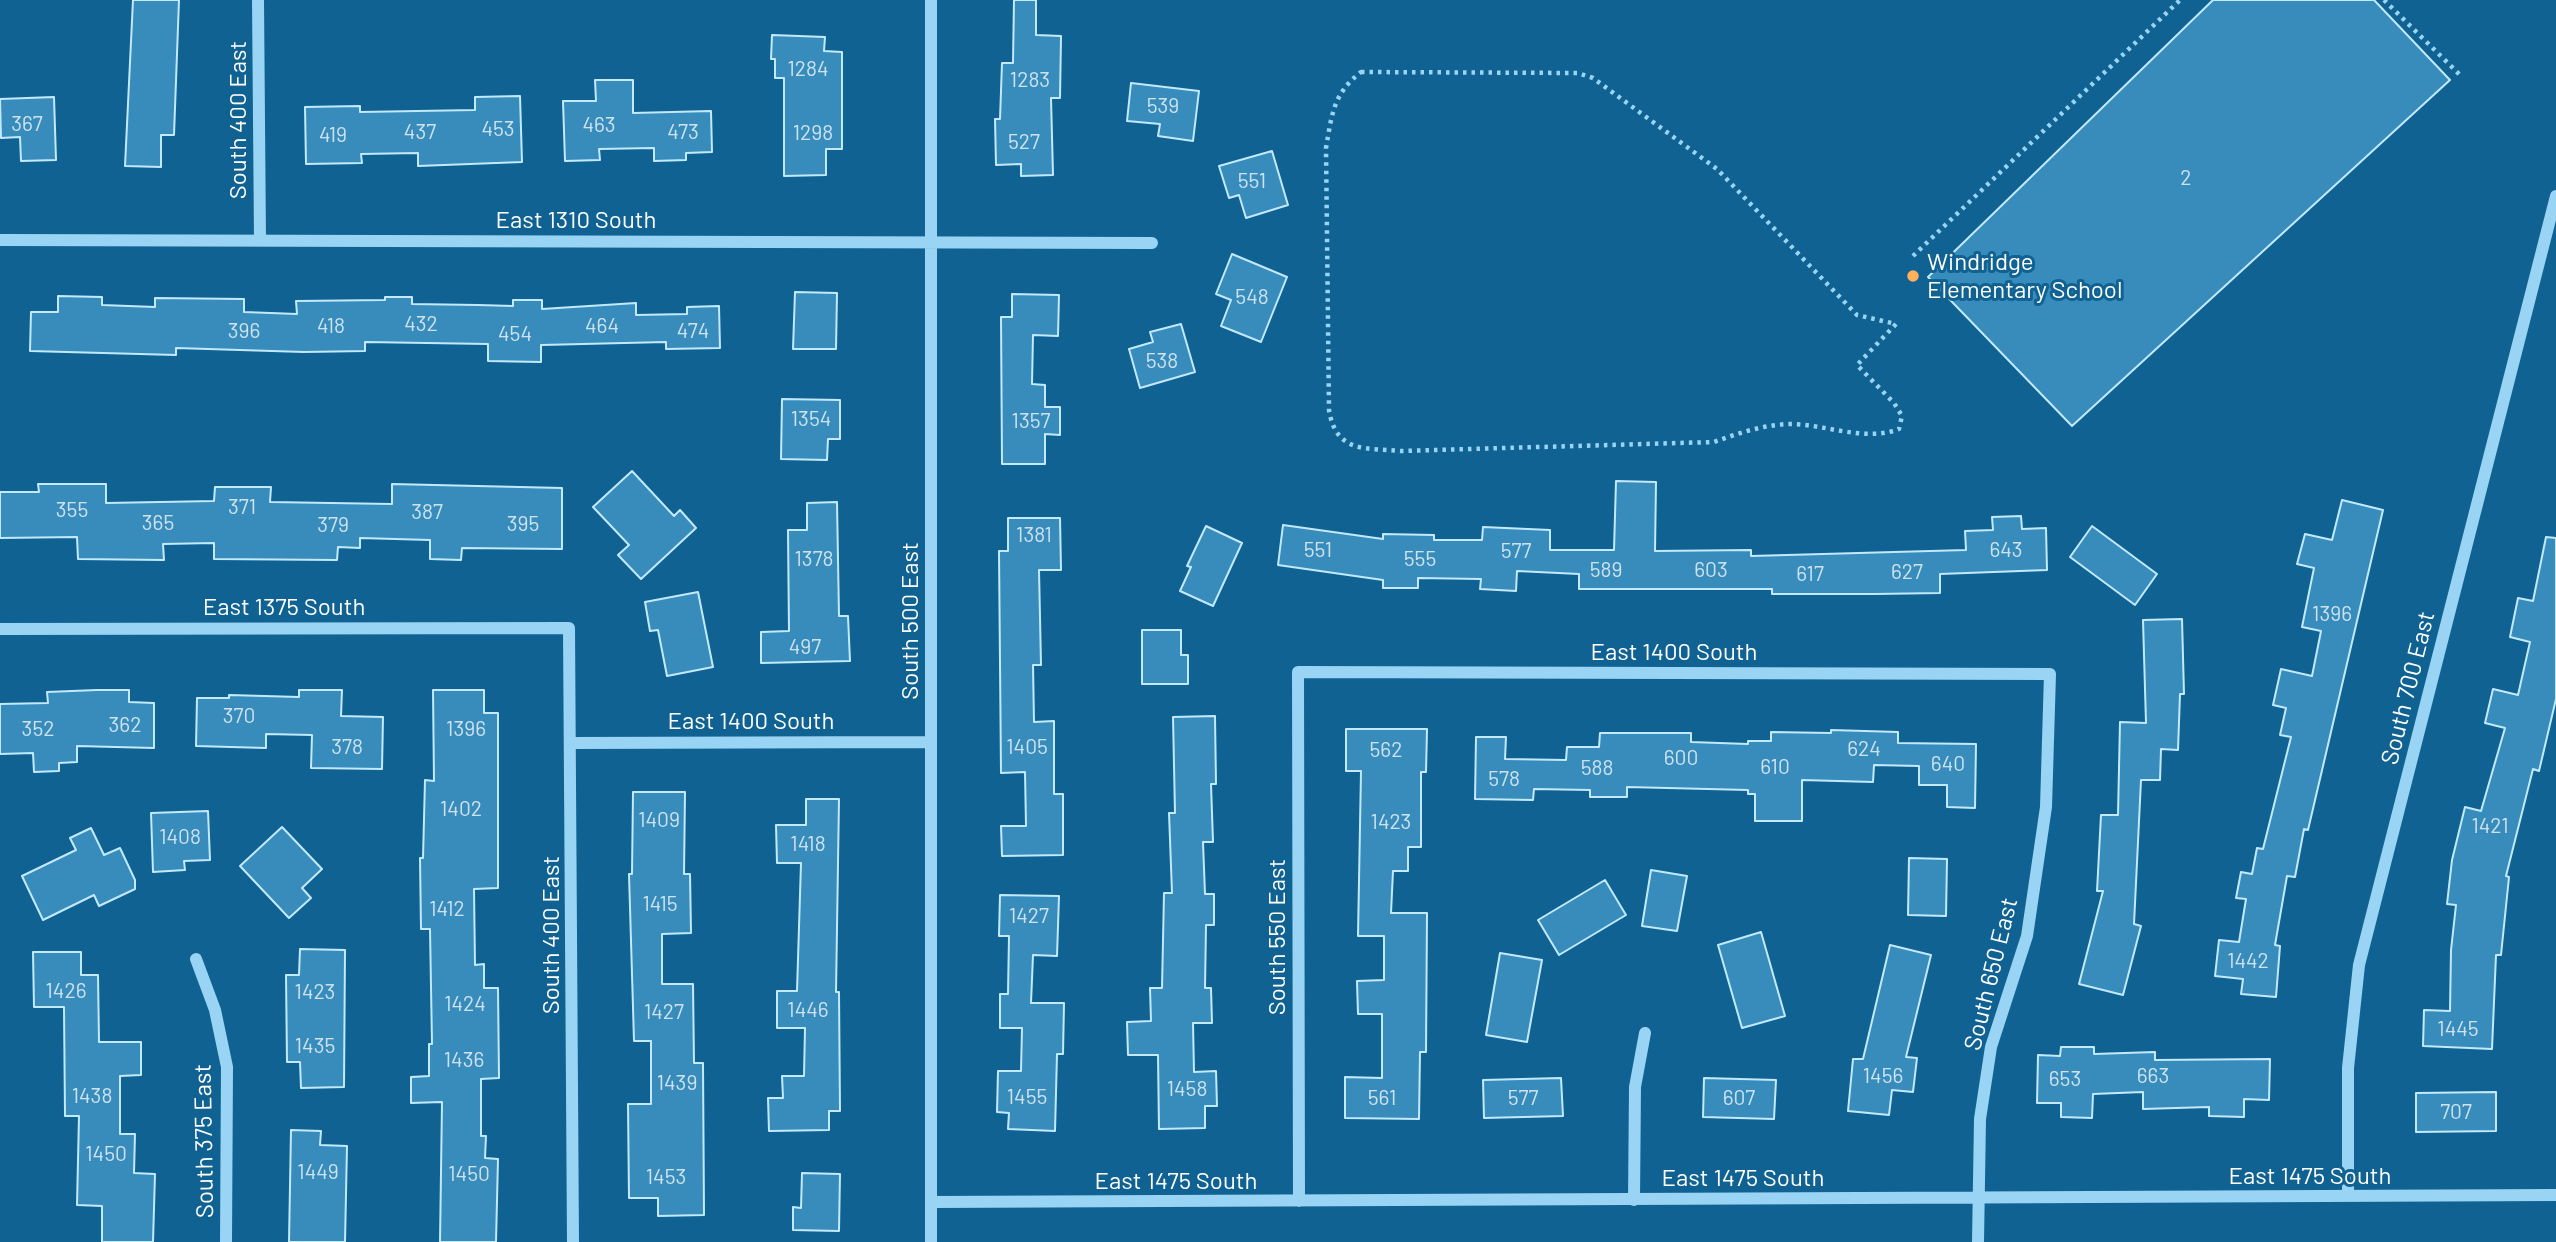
<!DOCTYPE html>
<html>
<head>
<meta charset="utf-8">
<style>
  body { margin:0 }
  canvas { display:block; background:#0f6292 }
</style>
</head>
<body>
<canvas width="2556" height="1242"></canvas>
<script>
const ctx = document.querySelector('canvas').getContext('2d');
ctx.lineJoin = 'round';
function paint(path, color) {
  ctx.fillStyle = color;
  ctx.fill(path, 'evenodd');
}
function strokePath(path, color, width, dash) {
  ctx.strokeStyle = color;
  ctx.lineWidth = width;
  ctx.lineCap = dash ? 'butt' : 'round';
  ctx.setLineDash(dash || []);
  ctx.stroke(path);
}
function drawText(font, color, halo, rows, align = 'center') {
  ctx.font = font + ' Barlow,sans-serif';
  ctx.lineWidth = 6;
  ctx.setLineDash([]);
  ctx.textBaseline = 'middle';
  ctx.strokeStyle = halo;
  ctx.fillStyle = color;
  for (const [text, x, y, turn = 0] of rows) {
    ctx.save();
    ctx.translate(x, y);
    ctx.rotate((+turn || 0) * Math.PI / 180);
    ctx.textAlign = isNaN(turn) ? turn : align;
    if (halo) ctx.strokeText(text, 0, 0);
    ctx.fillText(text, 0, 0);
    ctx.restore();
  }
}
const building = new Path2D(`
  M133,0H179L174,135H161V167L125,166Z
  M1014,0H1036V35L1061,36L1060,98H1051L1053,175L1021,176V164L996,165L995,119H1000L1002,63H1013Z
  M2213,0H2374L2450,80L2072,426L1928,277Z
  M772,35L825,37L824,51L842,52V149H826V175L784,176V78H775V59H771Z
  M595,80H633V113L711,111L712,152L686,153V160L654,161V148L599,149L600,160L565,161L563,101H596Z
  M1131,83L1199,91L1193,141L1158,136L1160,124L1127,121Z
  M520,96L522,162L418,166V153L361,154L362,163L306,164L305,107L360,106V112L475,110V97Z
  M54,97L56,160L21,161L20,137L1,138L0,99Z
  M1272,151L1288,205L1246,218L1239,195L1229,198L1219,166Z
  M1232,254L1287,277L1261,342L1221,326L1231,300L1216,294Z
  M795,292L837,293L836,349H793Z
  M1012,294L1059,295L1058,336L1033,335L1032,384L1045,385V407H1060V435L1045,434V464H1002L1001,317H1012Z
  M58,296L102,297V305L155,307V298L244,299V312L297,314L296,301L385,300V297H412V304L478,305L513,306V300H542V309L636,303V315L687,314V307L719,306L720,348L666,349V342L541,345V362L488,361V344L365,342V351L304,352L176,348V355L30,351L31,312H58Z
  M1181,324L1195,372L1140,388L1129,349L1153,342L1150,332Z
  M782,399L840,400V439H828L827,460L781,459Z
  M632,471L674,516L680,510L696,528L641,579L618,555L629,545L593,507Z
  M1616,481L1656,482L1655,551L1751,550V556L1966,550L1965,531L1993,530L1992,517L2021,516L2022,529L2046,528L2047,570L1940,574V593L1875,594H1772V589H1579V574L1517,571L1516,591L1480,589L1481,579L1418,578V588H1383V580L1278,565L1283,525L1383,539V534L1434,535V540H1482L1483,527L1550,530V550H1614Z
  M38,484H106V503L214,501L215,487H271L270,502L392,504V484L562,488V549L462,548L461,560L430,559V540L360,538V548L338,547L337,560L214,559V543L163,544L164,560L78,559L77,537L0,538V492H39Z
  M2342,500L2383,510L2308,830L2304,829L2295,877L2287,876L2275,945L2280,946L2276,997L2241,994L2243,979L2215,976L2219,940L2239,942L2246,899L2236,898L2241,872L2252,874L2257,848L2263,849L2291,737L2280,735L2286,708L2273,705L2281,669L2312,676L2321,631L2302,627L2314,568L2297,564L2305,534L2332,540Z
  M837,502L839,616H848L850,661L761,663V632L789,631L788,530H807V503Z
  M1008,518H1060L1061,570H1039L1041,665H1033L1034,722L1054,721V794H1063V855L1002,856L1001,826H1026L1025,772L1001,773L999,551H1008Z
  M1206,526L1242,543L1213,606L1180,591L1191,567L1187,566Z
  M2092,526L2157,574L2135,605L2070,557Z
  M2546,537L2556,538V699L2539,771L2533,769L2506,876L2509,877L2501,955H2496L2492,1049L2423,1046L2424,1010L2450,1011L2451,950L2456,905L2447,904L2452,860L2465,807L2481,811L2505,728L2485,723L2493,689L2518,695L2530,642L2510,637L2518,598L2533,601Z
  M698,592L713,667L667,676L658,630L650,631L645,602Z
  M2182,619L2184,694H2180L2178,750L2161,749L2160,780H2141L2134,924L2141,926L2123,995L2079,984L2103,891H2097L2101,815H2118L2120,722L2146,723L2143,620Z
  M1142,630H1181V655H1188V684H1142Z
  M97,690H129V702L154,703V748L77,746V762L59,763V771L34,772L33,753L0,754V704L48,703L47,692Z
  M299,690H342L341,716L383,717L382,769L311,768L312,735L266,734V748L196,746L197,698H229V695L299,697Z
  M433,690H484V713H498V888L474,889L475,965L484,964V988H498L499,1078L481,1079V1136H486L485,1158L498,1159L496,1242H440L442,1102L411,1103V1077L429,1076V1044H432L430,929H421L420,858H423L425,780L434,781Z
  M1215,716L1216,784H1211L1213,842H1203L1205,894H1214V925H1206L1205,988H1211L1212,1023H1193L1194,1072L1216,1071L1217,1106H1205V1128L1159,1129L1158,1055H1128L1127,1022L1151,1021L1150,988H1162L1164,893H1172L1169,813H1175L1173,717Z
  M1346,729H1427L1426,772H1421V847H1408V871H1393L1391,913H1427L1426,1052H1420L1419,1119L1345,1118V1077L1382,1078V1014H1358L1357,981L1384,980V936H1358L1361,771H1346Z
  M1831,730L1898,732V743L1976,744L1975,808L1947,807V785H1919V766L1874,765L1873,782L1802,780V821H1755V794H1748V790L1627,787V797H1590V790L1534,789L1533,800L1475,799L1476,737H1506L1505,759L1566,760L1567,747H1599L1600,733H1691V742L1748,744V741H1771V732L1831,733Z
  M633,792H685L684,874H690L691,933L662,934V984H693L694,1063H703L704,1215L658,1216V1198H629L628,1104H651V1041H634L629,874H632Z
  M806,799H839L836,992H839L840,1111H829V1130L769,1131L768,1098H783L782,1076H804L805,1028H777V991H797L801,863H777L776,825H806Z
  M208,811L210,860L184,861L185,870L153,872L151,813Z
  M282,827L322,869L302,888L311,898L289,918L240,866Z
  M91,828L104,855L120,848L135,880V889L99,906L94,895L43,920L22,876L76,850L70,838Z
  M1909,858L1947,859L1946,916L1908,915Z
  M1651,870L1687,876L1677,931L1642,926Z
  M1605,880L1626,915L1559,955L1538,920Z
  M1000,895L1059,896L1057,956L1033,955L1031,1003H1064L1063,1054H1057L1055,1131L1008,1129L1009,1113L997,1112L998,1071H1021L1022,1028H1000V994H1008L1009,936H999Z
  M1761,932L1785,1016L1742,1028L1718,945Z
  M1890,945L1931,955L1906,1057L1917,1058L1913,1092L1892,1090L1889,1115L1848,1111L1853,1059H1863Z
  M300,949L345,950L344,1087L301,1088L300,1062H287L286,975H299Z
  M33,952H81V975H98L99,1042H141V1075L120,1076V1134H135L134,1173L155,1174L153,1242H102V1206L77,1205L79,1116H65L64,1007H34Z
  M1500,953L1542,960L1527,1042L1486,1035Z
  M2061,1047H2094V1054L2155,1052V1060L2270,1059L2269,1100L2244,1099V1117L2209,1116V1107L2143,1109V1092L2093,1094L2092,1118L2061,1117V1103H2037L2038,1055L2060,1056Z
  M1561,1078L1563,1116L1484,1118L1483,1080Z
  M1704,1078L1776,1080L1774,1119L1703,1117Z
  M2496,1092V1131L2416,1132V1093Z
  M291,1130L321,1131L320,1145L347,1146L345,1242H289Z
  M802,1173L840,1174L839,1231L793,1230V1207L801,1208Z`);
const path = new Path2D(`
  M2384,0L2460,75
  M1361,72L1578,73L1593,78L1717,169L1857,315L1896,324L1857,365L1894,403L1902,416L1899,429C1866,442 1827,425 1793,424C1765,424 1739,433 1714,442L1401,451C1365,448 1336,453 1329,410L1326,148C1332,114 1333,94 1361,72Z
  M1913,256L2180,0`);
const minor = new Path2D(`
  M258,0L260,240
  M931,0V1242
  M0,240L1152,243
  M0,629L569,628L573,1242
  M571,743L931,742
  M196,959L215,1010L227,1067L226,1242
  M2348,1196V1068L2359,965L2556,196
  M1634,1200L1635,1087L1645,1033
  M1299,1201L1298,672L2050,674L2046,807L2027,936L1991,1047L1980,1119L1978,1242
  M931,1202L2556,1195`);
const markers = [
  [1913,276,7,"#ffb05d"]
];
const numberNames = [
  ["1284",808,69],
  ["1283",1030,80],
  ["539",1163,106],
  ["367",27,124],
  ["463",599,125],
  ["453",498,129],
  ["437",420,132],
  ["473",683,132],
  ["1298",813,133],
  ["419",333,135],
  ["527",1024,142],
  ["2",2186,178],
  ["551",1252,181],
  ["548",1252,297],
  ["432",421,324],
  ["418",331,326],
  ["464",602,326],
  ["396",244,331],
  ["474",693,331],
  ["454",515,334],
  ["538",1162,361],
  ["1354",811,419],
  ["1357",1031,421],
  ["371",242,507],
  ["355",72,510],
  ["387",427,512],
  ["365",158,523],
  ["395",523,524],
  ["379",333,525],
  ["1381",1034,535],
  ["551",1318,550],
  ["643",2006,550],
  ["577",1516,551],
  ["1378",814,559],
  ["555",1420,559],
  ["589",1606,570],
  ["603",1711,570],
  ["627",1907,572],
  ["617",1810,574],
  ["1396",2332,614],
  ["497",805,647],
  ["370",239,716],
  ["362",125,725],
  ["352",38,729],
  ["1396",466,729],
  ["378",347,747],
  ["1405",1027,747],
  ["624",1864,749],
  ["562",1386,750],
  ["600",1681,758],
  ["640",1948,764],
  ["610",1775,767],
  ["588",1597,768],
  ["578",1504,779],
  ["1402",461,809],
  ["1409",659,820],
  ["1423",1391,822],
  ["1421",2490,826],
  ["1408",180,837],
  ["1418",808,844],
  ["1415",660,904],
  ["1412",447,909],
  ["1427",1029,916],
  ["1442",2248,961],
  ["1426",66,991],
  ["1423",315,992],
  ["1424",465,1004],
  ["1446",808,1010],
  ["1427",664,1012],
  ["1445",2458,1029],
  ["1435",315,1046],
  ["1436",464,1060],
  ["1456",1883,1076],
  ["663",2153,1076],
  ["653",2065,1079],
  ["1439",677,1083],
  ["1458",1187,1089],
  ["1438",92,1096],
  ["1455",1027,1097],
  ["561",1382,1098],
  ["577",1523,1098],
  ["607",1739,1098],
  ["707",2456,1112],
  ["1450",106,1154],
  ["1449",318,1172],
  ["1450",469,1174],
  ["1453",666,1177]
];
const streetNames = [
  ["South 400 East",238,120,-90],
  ["East 1310 South",576,220],
  ["East 1375 South",284,607],
  ["South 500 East",910,621,-90],
  ["East 1400 South",1674,652],
  ["South 700 East",2408,688,-76],
  ["East 1400 South",751,721],
  ["South 400 East",551,935,-90],
  ["South 550 East",1277,937,-90],
  ["South 650 East",1991,974,-76],
  ["South 375 East",204,1141,-91],
  ["East 1475 South",2310,1176],
  ["East 1475 South",1743,1178],
  ["East 1475 South",1176,1181]
];
const poiNames = [
  ["Windridge",1927,262],
  ["Elementary School",1927,290]
];
paint(building, '#378cbb');
strokePath(building, '#c2e9fe', 2);
strokePath(path, '#9ad4f4', 4.5, [3.5, 5]);
strokePath(minor, '#9ad4f4', 12);
for (const [x, y, r, color] of markers) {
  const dot = new Path2D();
  dot.arc(x, y, r, 0, 2 * Math.PI);
  ctx.fillStyle = color;
  ctx.fill(dot);
  strokePath(dot, '#0f6292', 2.5);
}
drawText('21px', '#cde2ee', null, numberNames);
drawText('24px', '#fff', '#0f6292', streetNames);
drawText('24px', '#fff', '#0f6292', poiNames, 'left');
</script>
</body>
</html>
